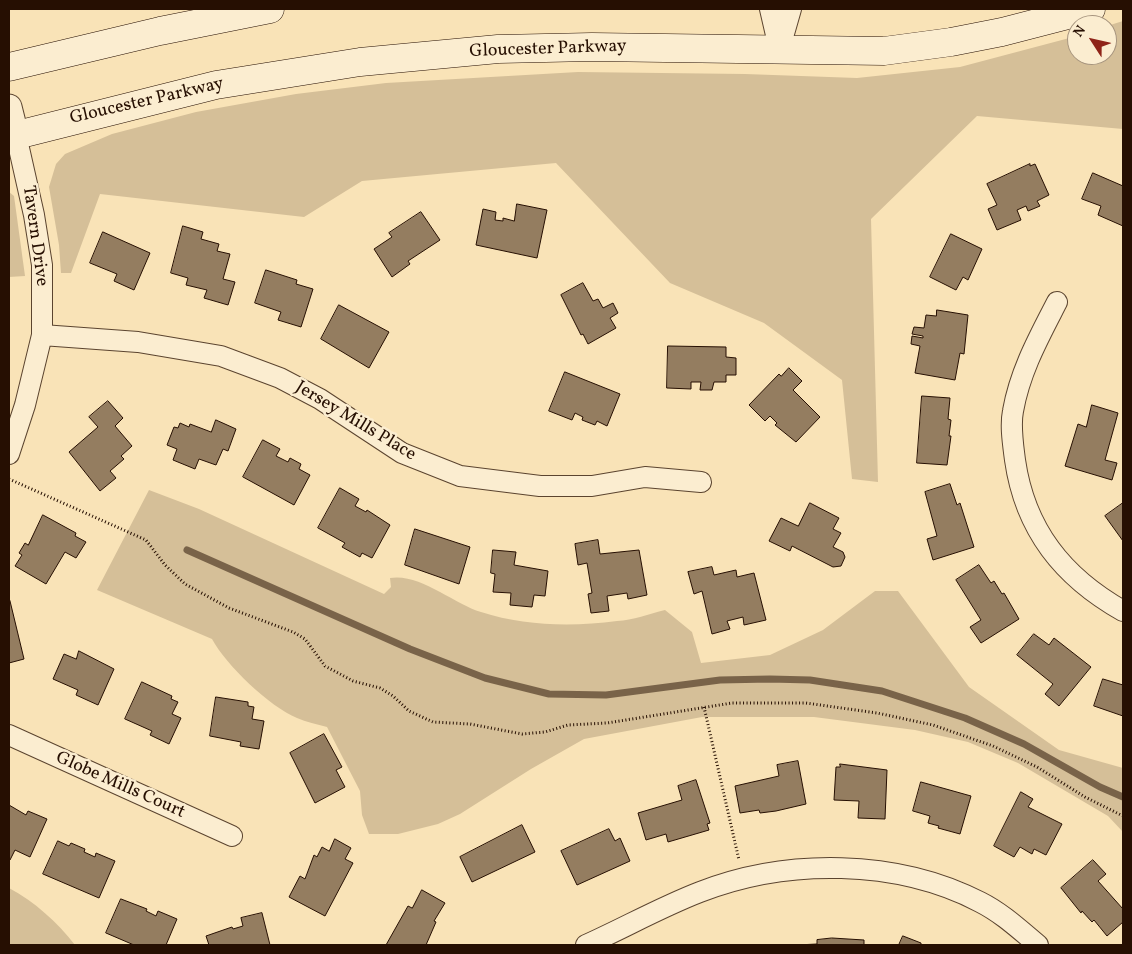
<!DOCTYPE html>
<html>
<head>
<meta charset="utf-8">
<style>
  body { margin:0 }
  #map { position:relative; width:1132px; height:954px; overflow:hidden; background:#f9e3b7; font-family:Vollkorn,serif }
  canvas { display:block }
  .frame { position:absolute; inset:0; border:10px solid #260f02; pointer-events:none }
  .north { position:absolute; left:1067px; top:15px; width:50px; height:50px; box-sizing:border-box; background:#fbedd0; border:1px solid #a6947e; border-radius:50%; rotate:305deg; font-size:14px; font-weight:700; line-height:20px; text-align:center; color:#260f02 }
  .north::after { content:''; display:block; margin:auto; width:18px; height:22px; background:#8f2418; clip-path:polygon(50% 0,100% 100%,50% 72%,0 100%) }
</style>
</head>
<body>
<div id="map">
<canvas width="1132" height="954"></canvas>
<div class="frame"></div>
<div class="north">N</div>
</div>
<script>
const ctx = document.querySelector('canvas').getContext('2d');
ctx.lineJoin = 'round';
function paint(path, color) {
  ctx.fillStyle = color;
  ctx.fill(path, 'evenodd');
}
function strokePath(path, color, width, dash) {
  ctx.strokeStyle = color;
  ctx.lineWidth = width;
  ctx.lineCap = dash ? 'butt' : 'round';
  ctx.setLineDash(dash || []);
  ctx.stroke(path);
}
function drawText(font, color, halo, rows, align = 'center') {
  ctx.font = font + ' Vollkorn,serif';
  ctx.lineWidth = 5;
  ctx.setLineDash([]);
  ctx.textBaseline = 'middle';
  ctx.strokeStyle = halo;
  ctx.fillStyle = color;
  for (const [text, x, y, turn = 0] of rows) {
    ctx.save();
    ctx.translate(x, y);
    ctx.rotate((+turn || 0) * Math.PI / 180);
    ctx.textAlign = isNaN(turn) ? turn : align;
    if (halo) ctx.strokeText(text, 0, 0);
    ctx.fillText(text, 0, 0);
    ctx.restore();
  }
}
const green = new Path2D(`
  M1123,21V129L977,116L871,219L878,482L852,479L842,380L764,323L670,283L556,163L362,181L304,217L100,194L71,273H61L59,245L49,187L56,164L65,154L112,134L196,112L296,94L386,83L578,72L745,74L857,78L960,67L1077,36V55H1107V26Z
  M9,192L14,196L25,276L9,277Z
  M149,490L199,509L384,594L391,587L390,578C420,573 454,604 481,612C524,626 572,627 617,621C633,620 649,614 665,610L692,632L701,663L770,655L823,630L875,591H898L969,687L1059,750L1123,768V832L1108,816L1018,763L968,742L915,730L814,717H702L584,739L531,769L460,814L438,824L398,834H369L362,815L360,791L327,727C317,724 306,722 297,718C270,707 226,665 212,639L97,590Z
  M9,888C35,902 57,922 75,945H9Z`);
const stream = new Path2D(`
  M187,550L410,649L485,678L549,694L606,695L720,680L770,679L810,680L882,691L965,718L1024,744L1100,787L1123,797`);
const building = new Path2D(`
  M1030,164V166L1035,164L1049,195L1037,201L1040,206L1028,211L1026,206L1017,210L1021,220L997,230L988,209L997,205L987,184Z
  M1093,173L1123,186V226L1098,215L1101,206L1082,199Z
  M517,204L547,210L537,258L476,245L483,209L496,212L495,220L503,221V218L514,221Z
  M421,212L440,240L408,261L410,264L392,277L374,249L392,237L389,233Z
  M183,226L203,232L201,239L219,244L217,251L230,254L223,279L235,282L228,305L204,298L207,290L186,285L188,278L171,273Z
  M103,232L150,253L134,290L114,281L117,274L90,263Z
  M951,234L982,249L968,280L963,277L956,290L930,277Z
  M266,270L297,280L296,284L313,289L301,327L278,320L281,312L255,303Z
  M583,283L593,301L598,299L603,308L613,303L618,313L610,318L616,328L588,344L583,334L581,335L561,295Z
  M339,305L389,332L369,368L321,339Z
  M937,310L968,315L964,354L960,353L955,380L915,373L920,346L911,344L912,336L923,338V336L912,334L914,327L924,328L926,315L936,316Z
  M668,346L726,347V357L736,358V375H726V382H714L712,390H700L701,382H691V389L667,388Z
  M789,368L802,381L793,390L820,417L796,442L775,425L777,423L770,416L765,421L749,405L779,374L781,376Z
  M565,372L620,394L607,426L597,421L595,425L582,420L583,417L575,413L572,420L549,411Z
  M922,396L950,398L948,419L951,420L949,436H951L947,465L917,463Z
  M108,401L123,418L115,426L132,446L121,456L124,459L110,471L116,478L100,491L69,452L98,427L89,417Z
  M1092,405L1118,413L1105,460L1117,463L1112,480L1065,466L1078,424L1086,427Z
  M216,420L236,429L228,451L223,449L216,465L199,459L195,469L173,460L177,449L167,445L174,427L178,428L180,423L189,427L190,424L211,432Z
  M263,440L280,449L276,456L288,462L290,458L301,464L299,469L310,475L294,505L243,477Z
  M950,484L957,505L960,503L974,547L933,560L927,539L937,536L925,492Z
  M340,488L359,499L355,506L366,512L367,510L390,525L372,558L362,553L360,557L342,547L345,543L318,528Z
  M810,503L839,518L833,529L841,533L833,547L843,552L845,557L841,566L833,567L792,546L790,551L769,541L781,518L798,526Z
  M1123,503V541L1105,516Z
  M43,515L76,533L75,536L86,542L76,558L65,552L46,584L15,566L22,555L19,553L25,543L28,545Z
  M415,529L470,547L459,584L405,565Z
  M598,540L600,554L639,550L647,595L628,599L627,593L607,596L609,611L591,613L588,594L592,593L587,563L578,565L575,544Z
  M493,550L516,552L514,565L548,571L545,596L534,595L532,607L510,605L511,593L493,592L495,574L491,573Z
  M979,565L991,583L994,581L1002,594L1004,593L1019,619L981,643L970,627L981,620L956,580Z
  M712,567L714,575L736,570L737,577L754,573L766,620L744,625L743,617L727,621L730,629L712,634L702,591L694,594L688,572Z
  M10,601L24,659L9,663V602Z
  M1034,634L1049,645L1054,638L1091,667L1059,706L1045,694L1053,684L1017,655Z
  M79,651L114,669L98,705L76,695L78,690L53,679L64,654L76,659Z
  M1103,679L1123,685V716L1094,706Z
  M142,682L172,696L171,699L178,702L172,714L181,718L169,744L150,735L152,731L125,719Z
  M216,697L248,702V706L254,707L252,719L264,721L259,749L240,746L241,742L210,736Z
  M324,734L342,767L336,770L345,787L315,803L290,753Z
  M798,761L806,804L776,811L760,813L759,810L740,813L735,786L779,776L777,765Z
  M840,764L887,770L885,819L858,818L859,801L834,800L836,767H840Z
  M696,780L710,823L707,824L709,830L668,842L666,834L646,840L638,813L682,800L678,786Z
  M921,782L971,796L960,834L938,828L939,826L928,823L930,816L913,811Z
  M1021,792L1033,799L1028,807L1062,824L1046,855L1034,849L1032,854L1020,847L1014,857L994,846Z
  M9,805L26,815L28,811L47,819L30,857L15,850L10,860L9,859Z
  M522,825L535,852L472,882L460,857Z
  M609,829L615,841L620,838L630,861L577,885L561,851Z
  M335,839L351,848L345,859L353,863L325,916L289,897L300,876L305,879L314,855L317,857L322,847L329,851Z
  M58,841L69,846L71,843L85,849L84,852L95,857L96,853L115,861L99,898L43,874Z
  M1093,860L1106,874L1098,881L1123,909V922L1107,936L1094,920L1092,922L1082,911L1081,913L1061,888Z
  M422,890L445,903L434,921L436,922L426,945H386L408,906L412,908Z
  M121,899L147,909L146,911L156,916L158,911L177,919L166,945H134L106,933Z
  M262,913L270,945H209L206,936L232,927L233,929L243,926L241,918Z
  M903,936L921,943V945H899Z
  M832,938L864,940V945H797L817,944V940Z`);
const path = new Path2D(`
  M9,479L146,540L165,565L185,584L229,608L293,632L305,639L325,666L353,681L380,688L393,696L409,711L433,722L470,724L522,734L545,732L568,725L607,723L732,703H806L877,713L933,725L993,746L1037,767L1085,797L1123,816
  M704,707L739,860`);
const minor = new Path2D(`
  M770,9L779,48
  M779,51L791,9
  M1057,302C1039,337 1020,371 1013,411C1010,426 1013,444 1015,460C1025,530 1063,577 1123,611
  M42,335L138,342L221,356L280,378L320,399L402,453L460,476L540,486H592L645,477L701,482
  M9,454L25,405L42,335V265L34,215L16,135
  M9,735L232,836
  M586,945C624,928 661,907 700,892C787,858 897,859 980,902C1002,913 1020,930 1038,945`);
const tertiary = new Path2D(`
  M9,107L16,135`);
const secondary = new Path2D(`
  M9,67L160,31L270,9
  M9,137L216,85L360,62L498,49L592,47L884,51L951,42L1002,32L1091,9`);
const streetNames = [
  ["Gloucester Parkway",548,50,-2],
  ["Gloucester Parkway",147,102,-13],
  ["Tavern Drive",34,236,82],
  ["Jersey Mills Place",355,422,31],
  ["Globe Mills Court",120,786,24]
];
paint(green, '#d5bf98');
strokePath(stream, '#796349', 7);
paint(building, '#947d60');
strokePath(building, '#260f02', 1);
strokePath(minor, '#5b442f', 22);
strokePath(tertiary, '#5b442f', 27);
strokePath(secondary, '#260f02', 29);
strokePath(path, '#260f02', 3, [1, 2.5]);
strokePath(minor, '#fbedd0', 20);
strokePath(tertiary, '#fbedd0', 25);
strokePath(secondary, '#fbedd0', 28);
drawText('18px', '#260f02', '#fbedd0', streetNames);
</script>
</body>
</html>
